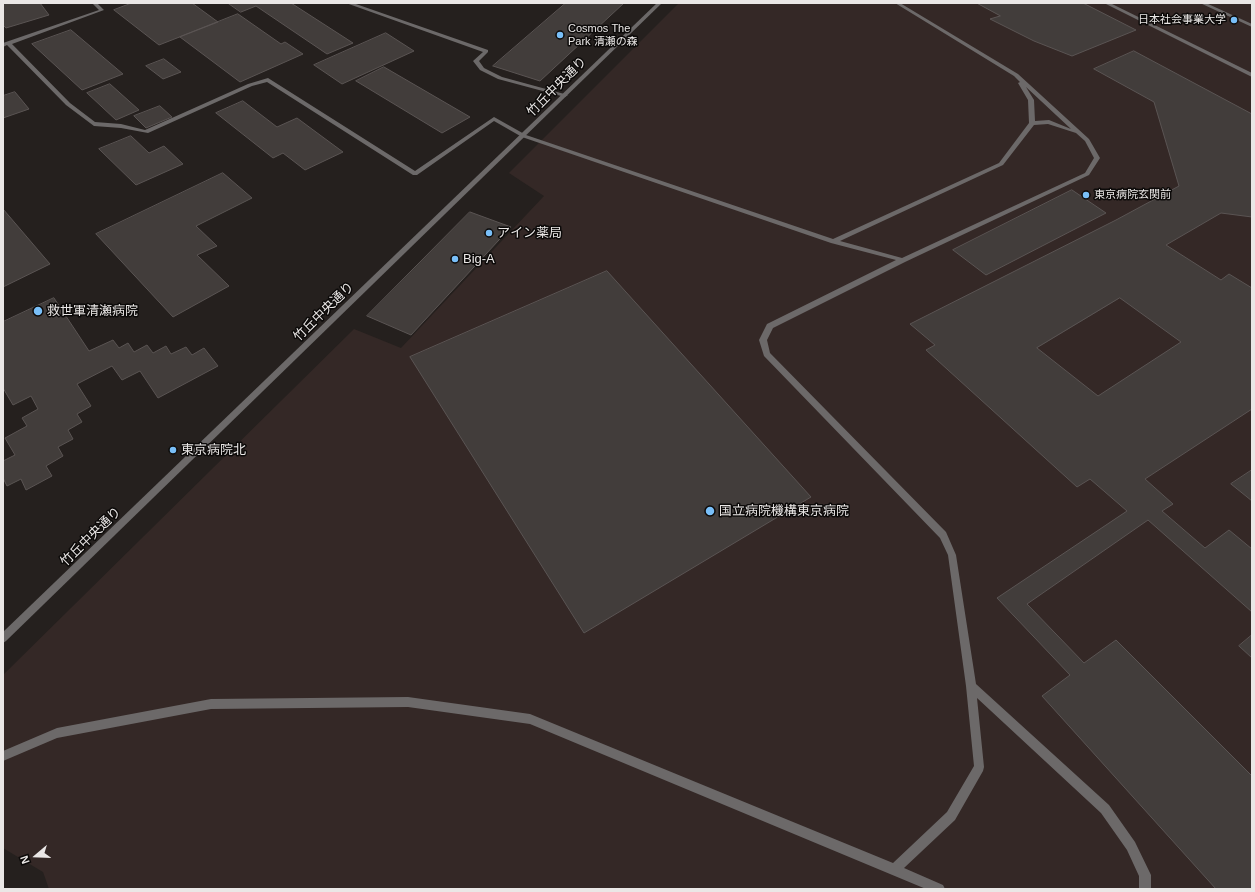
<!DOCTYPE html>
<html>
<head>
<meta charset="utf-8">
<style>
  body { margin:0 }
  #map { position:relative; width:1255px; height:892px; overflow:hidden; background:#25201e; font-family:Arial,sans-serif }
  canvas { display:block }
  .frame { position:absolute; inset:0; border:4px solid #eae7e6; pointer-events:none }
  .north { position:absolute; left:16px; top:836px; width:40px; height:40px; -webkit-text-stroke:3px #0c0a09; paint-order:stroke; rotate:251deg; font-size:11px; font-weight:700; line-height:16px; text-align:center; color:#eae7e6 }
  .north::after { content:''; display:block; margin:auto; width:14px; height:18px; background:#eae7e6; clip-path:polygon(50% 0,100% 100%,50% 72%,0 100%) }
</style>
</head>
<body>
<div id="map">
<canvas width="1255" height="892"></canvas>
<div class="frame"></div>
<div class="north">N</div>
</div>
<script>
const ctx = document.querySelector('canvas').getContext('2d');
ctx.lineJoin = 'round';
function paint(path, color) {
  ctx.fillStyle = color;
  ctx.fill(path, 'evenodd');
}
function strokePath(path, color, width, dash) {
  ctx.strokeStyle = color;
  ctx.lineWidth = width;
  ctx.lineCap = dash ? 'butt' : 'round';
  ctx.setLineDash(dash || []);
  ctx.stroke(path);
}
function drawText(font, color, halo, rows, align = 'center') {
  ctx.font = font + ' Arial,"Noto Sans JP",sans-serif';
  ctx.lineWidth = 3;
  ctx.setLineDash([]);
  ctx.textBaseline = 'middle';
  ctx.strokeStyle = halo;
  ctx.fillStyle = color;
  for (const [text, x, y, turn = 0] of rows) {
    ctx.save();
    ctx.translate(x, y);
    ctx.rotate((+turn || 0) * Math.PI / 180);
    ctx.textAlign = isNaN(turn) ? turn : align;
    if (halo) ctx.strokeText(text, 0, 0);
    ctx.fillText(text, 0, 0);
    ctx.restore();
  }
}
const built = new Path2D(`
  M679,3H1252V889H49L43,872L3,848V675L354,329L401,348L544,196L509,173Z`);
const building = new Path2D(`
  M3,3H40L49,15L6,28L3,25Z
  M132,3H192L218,22L159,45L114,10Z
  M228,3H291L353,43L327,54L256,6L241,12Z
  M566,3H624L540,81L493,66Z
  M977,3H1083L1136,30L1072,56L1034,41L990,19L1000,16Z
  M238,14L281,44L285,42L303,54L240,82L180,37Z
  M71,30L123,74L82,90L32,44Z
  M386,33L414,51L342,84L314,65Z
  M1134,51L1252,114V217L1221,213L1166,245L1221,280L1229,274L1252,288V409L1145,479L1173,504L1162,511L1205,548L1229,530L1252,549V612L1148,520L1027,604L1084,663L1116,640L1252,776V889H1216L1042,696L1070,675L997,598L1127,511L1090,479L1077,487L926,350L935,345L910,324L1116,220L1179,186L1154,102L1094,69ZM1120,298L1181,342L1098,396L1037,348Z
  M164,59L181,72L163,79L146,66Z
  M384,67L470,117L442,133L356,81Z
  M110,84L139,110L116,120L87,93Z
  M15,92L29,109L3,118V96Z
  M243,101L277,127L297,118L343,152L305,170L283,153L273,158L216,113Z
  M160,106L172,117L146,128L134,116Z
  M131,136L149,153L164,146L183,164L136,185L99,149Z
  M223,173L252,198L196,226L217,246L197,255L229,286L173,317L96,234Z
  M1072,190L1106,213L986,275L953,250Z
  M3,209L50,264L3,287Z
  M470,212L511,227L411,335L367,316Z
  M607,271L811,497L584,633L410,357Z
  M54,298L89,351L113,340L119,348L128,343L134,352L147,345L153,353L166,346L171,354L186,347L192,355L204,348L218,366L158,398L140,371L122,380L112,366L77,384L91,406L77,414L82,422L68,430L73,439L58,447L63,456L46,466L52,476L26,490L21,479L7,486L3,478V461L15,455L5,438L27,426L22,418L38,409L31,396L13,405L3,388V322Z
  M1252,470V501L1231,484Z
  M1252,635V658L1239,646Z`);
const service = new Path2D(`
  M92,3H97L104,10L12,44L70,103L95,122L121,124L145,130L248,84L268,78L415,171L494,117L526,135L833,239L999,163L1029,123L1028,100L1018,83L1020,82L1014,76L895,3H900L1018,74L1089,139L1100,158L1089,175L905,262L773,328L767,340L770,353L946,532L956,555L976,684L1109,805L1135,842L1151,875V889H1139V876L1127,850L1101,813L977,698L984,767L983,771L955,820L904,868L943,885L945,889H926L530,724L408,707L211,709L57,738L3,761V751L57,728L211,699L408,697L530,714L893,863L947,812L974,766L966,686L948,555L940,538L764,356L759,340L767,324L896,260L831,243L522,137L494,121L417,175H413L267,82L252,86L148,133L121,128L94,126L66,105L7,45L3,47V43L99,10ZM1026,87L1071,129L1049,120L1035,121L1034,100ZM1048,124L1076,133L1085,141L1094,158L1085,173L902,258L840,241L1003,165L1034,125Z
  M346,3H353L488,50V52L479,61L484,68L502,77L568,95L565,97L498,79L480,70L473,61L483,52Z
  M1104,3H1110L1252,73V77Z
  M1200,3H1206L1252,24V27Z`);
const tertiary = new Path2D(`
  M657,3H662L6,641L3,643V632Z`);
const markers = [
  [1234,20,4,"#79bff8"],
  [560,35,4,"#79bff8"],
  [1086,195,4,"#79bff8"],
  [489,233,4,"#79bff8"],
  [455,259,4,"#79bff8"],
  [38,311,5,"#79bff8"],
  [173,450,4,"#79bff8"],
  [710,511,5,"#79bff8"]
];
const farPoinames = [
  ["日本社会事業大学",1226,20,"right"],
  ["Cosmos The",568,29],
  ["Park 清瀬の森",568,42],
  ["東京病院玄関前",1094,195]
];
const streetNames = [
  ["竹丘中央通り",557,87,-45],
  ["竹丘中央通り",324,312,-44],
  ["竹丘中央通り",91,537,-44]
];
const poiNames = [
  ["アイン薬局",497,233],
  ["Big-A",463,259],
  ["救世軍清瀬病院",47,311],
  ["東京病院北",181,450],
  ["国立病院機構東京病院",719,511]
];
paint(built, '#342826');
paint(building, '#423d3b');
strokePath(building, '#5a5453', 1);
paint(service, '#6c6969');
paint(tertiary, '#6c6969');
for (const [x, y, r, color] of markers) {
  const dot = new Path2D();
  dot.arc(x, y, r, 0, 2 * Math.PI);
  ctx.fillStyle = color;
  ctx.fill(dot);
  strokePath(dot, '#0c0a09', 1.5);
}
drawText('11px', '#eae7e6', '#0c0a09', farPoinames, 'left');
drawText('13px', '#eae7e6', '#0c0a09', streetNames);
drawText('13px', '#eae7e6', '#0c0a09', poiNames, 'left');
</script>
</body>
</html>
